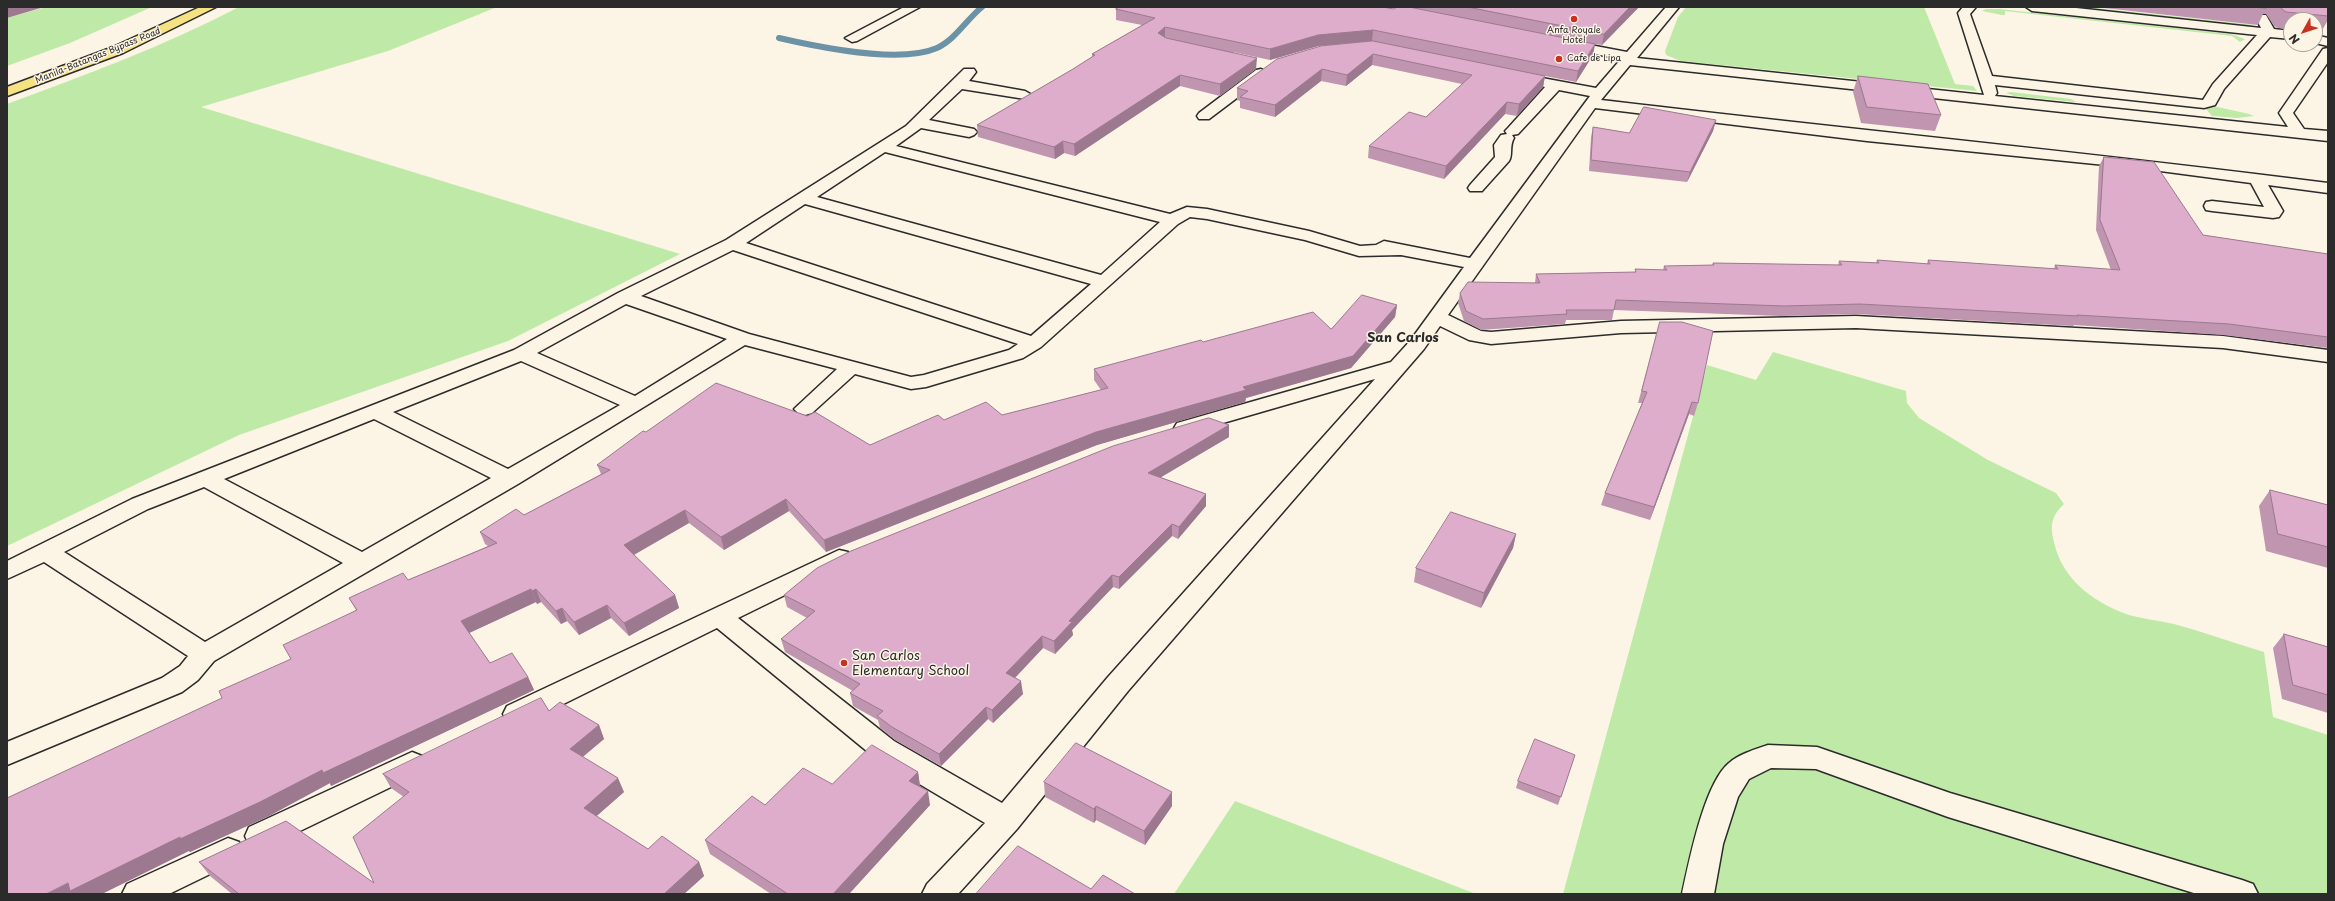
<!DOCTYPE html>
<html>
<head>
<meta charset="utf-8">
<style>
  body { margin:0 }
  #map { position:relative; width:2335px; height:901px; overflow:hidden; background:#fcf5e5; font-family:"Playpen Sans",sans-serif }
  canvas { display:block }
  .frame { position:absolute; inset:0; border:8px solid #2b2b2b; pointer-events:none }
  .north { position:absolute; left:2283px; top:12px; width:40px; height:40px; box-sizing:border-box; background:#fcf5e5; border:1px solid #a8a49b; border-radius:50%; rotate:231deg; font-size:11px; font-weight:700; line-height:16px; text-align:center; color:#2b2b2b }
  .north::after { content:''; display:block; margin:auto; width:14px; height:18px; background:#c8321e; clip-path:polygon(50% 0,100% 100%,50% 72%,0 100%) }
</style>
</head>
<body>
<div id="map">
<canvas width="2335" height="901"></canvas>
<div class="frame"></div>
<div class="north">N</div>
</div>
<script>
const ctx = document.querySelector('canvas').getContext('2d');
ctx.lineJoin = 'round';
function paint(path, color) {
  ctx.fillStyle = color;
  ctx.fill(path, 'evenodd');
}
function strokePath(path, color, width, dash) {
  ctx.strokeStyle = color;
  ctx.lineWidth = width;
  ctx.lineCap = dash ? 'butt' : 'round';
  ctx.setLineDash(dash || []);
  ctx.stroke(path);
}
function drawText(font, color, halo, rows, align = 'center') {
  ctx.font = font + ' "Playpen Sans",sans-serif';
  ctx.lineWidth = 3;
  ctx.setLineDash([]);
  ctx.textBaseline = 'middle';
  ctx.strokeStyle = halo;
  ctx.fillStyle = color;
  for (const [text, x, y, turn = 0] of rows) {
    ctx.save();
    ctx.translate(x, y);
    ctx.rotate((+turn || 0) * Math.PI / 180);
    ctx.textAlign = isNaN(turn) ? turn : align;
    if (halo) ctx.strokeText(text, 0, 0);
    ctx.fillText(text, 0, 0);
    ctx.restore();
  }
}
const green = new Path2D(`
  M46,7H152L70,43L7,66V18Z
  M239,7H497L388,51L201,107L680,254L508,341L239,435L7,546V104C86,75 164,46 239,7Z
  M1686,7H1924L1955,84L1973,86L1977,91L1681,61L1666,55L1665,51L1678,17Z
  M2070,7H2087L2255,25L2249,26Z
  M1986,9H1999L2231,34L2245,39L2240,42L2232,36L2005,11V15H2002L1982,11Z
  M2011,92L2071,99L2076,102L2014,96L2006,93Z
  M2213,106L2249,114L2254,116L2237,118L2212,116L2206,109Z
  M1773,352L1906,391L1907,403L1919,418L1988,460L2056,493L2064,504C2051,516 2050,526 2054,542C2062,579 2092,601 2126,614C2141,619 2158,620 2174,624C2204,632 2234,643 2264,652L2273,717L2328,735V894H1563L1707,365L1756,380Z
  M1235,801L1476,894H1174Z`);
const stream = new Path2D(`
  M779,38C818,47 900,64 937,48C955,40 967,19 982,7`);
const minor = new Path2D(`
  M904,7H920L857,41L852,42L845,38Z
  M1377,7H1402L1427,12L1429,15L1423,19L1379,10Z
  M1666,7H1679L1637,58L1984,95L1958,13L1963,7H1976L1970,14L1992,76L2203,100L2213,84L2257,35L2032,11L2026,7H2067L2261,28L2256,18L2258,15H2266L2274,29L2291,31V39L2270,37L2224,89L2215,105L2204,108L1995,85L1997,93L1995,96L2288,127L2279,113L2323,49L2328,48V62L2293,113L2304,129L2328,131V141L1630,65L1601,100C1843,129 2086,152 2328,183V193L2268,185L2283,211L2279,217L2273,218L2212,211L2206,210L2204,206L2206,202L2212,201L2264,207L2251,183L2145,169L1867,141L1595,108L1448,315L1481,331L1491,332L1621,321L1856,316L2223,336L2328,350V362L2223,348L1856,328L1621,333L1491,344L1469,340L1440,326L1424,349L1128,691L1017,829L958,894H922L927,884L985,823L874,757L717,628L527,722L517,725L507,722L503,714L507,706L839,550L848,552L851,558L848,564L738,618L894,741L1002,803L1108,677L1375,379L1185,434L1177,433L1174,428L1177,423L1391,362L1410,341L1464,267L1401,255L1359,256L1305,240L1207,219L1190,217L1178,224L1041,347L1023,358L926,387L911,389L855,374L812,413L805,415L798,413L794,409L837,369L745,345L518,484L214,661L198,680L182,692L7,765V742L162,678L180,666L188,656L44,562L7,579V561L132,499L514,350L618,293L726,240L906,126L964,69H974L976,72L969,81L1025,91L1032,95L1025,99L962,89L929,120L974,129L977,132L974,135L969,137L921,128L896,146L1170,214L1187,207L1207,209L1309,231L1360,246L1376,245L1384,241L1470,258L1590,96L1559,90L1518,134L1512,135L1514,138C1509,146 1513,155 1509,161L1482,191H1470L1468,188L1470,185L1495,157L1494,145L1501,135L1507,134L1505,131L1508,128L1545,87L1510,80L1508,77L1510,74L1515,73L1596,88L1621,59L1559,47L1557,44L1559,41L1564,40L1627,52ZM885,152L1160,222L1101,275L817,197ZM805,204L1091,284L1031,336L746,243ZM733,250L1018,344L1009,350L924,375L911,377L749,334L641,296ZM626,304L727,339L635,396L537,353ZM521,361L620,405L508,469L393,412ZM374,419L491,478L362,552L224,479ZM204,487L343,563L205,642L64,552L148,509Z
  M2315,35L2328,38V46L2315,43Z
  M1261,69L1268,73L1266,76L1209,119H1199L1197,116L1199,113L1256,70Z
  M1768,745L1817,747L1950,793L2242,880L2253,884L2258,894H2197L1948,817L1816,769L1771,768L1749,779L1738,797L1723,844L1714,894H1682C1689,862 1704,784 1729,763C1739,754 1756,749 1768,745Z
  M412,752L422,756L426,764L422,772L271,845L260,849L249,845L245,836L249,827Z
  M228,838L239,842L243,851L239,860L169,894H122L127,884Z`);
const major = new Path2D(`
  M200,7H216L123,53L7,96V87L113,47Z`);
const wall = new Path2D(`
  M1410,7H1639L1602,45L1595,44L1593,55L1576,82L1545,76L1543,87L1517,116L1505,114L1444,179L1368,158L1369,146L1426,117L1462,84L1372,65L1346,86L1321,81L1275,117L1240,108V101L1237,100V88L1372,41L1318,46L1270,60L1233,52L1256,69L1220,96L1180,86L1075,156L1064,153L1055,159L978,137L977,125L1073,69L1092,57V54L1142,25L1116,20V9H1394Z
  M2095,7H2328V20L2321,32L2315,31V20H2291V29L2278,28L2274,26L2266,14H2263L2258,25Z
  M1858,76L1941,115L1935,131L1861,123L1853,92Z
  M1716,120L1713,131L1687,182L1589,171L1591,137L1593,127L1629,133Z
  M2104,157L2203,235L2328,254V348L2223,335L2074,325L2073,326L1856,314L1781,316L1614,310L1612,320H1566L1565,324L1481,330L1464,321L1458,303L1460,293L1535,283L1536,274L1635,272V269L1663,270L1664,266L1712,265L1713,263L1838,265L1839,261L1876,263L1877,260L1927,264L1928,260L2054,269L2055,265L2111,270L2096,230L2099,166Z
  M1397,305L1395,317L1351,368L1246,398L1245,402L1097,445L826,552L789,511L724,550L689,523L634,555L675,595L679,608L629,636L611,618L579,635L567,621L561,624L541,602L537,604L536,602L469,633L490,663L528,677L534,690L331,786L330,783L269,816L190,852L189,851L222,698L291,659L356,610L349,598L408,580L488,546L485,544L480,532L524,515L601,474L597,465L646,432L870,445L944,420L1002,415L1101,390L1094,380V369L1203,342L1331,329Z
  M1660,322L1698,403L1694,416L1689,414L1650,520L1601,505L1605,493L1642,403H1638Z
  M1229,425V437L1160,477L1206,494V506L1178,539L1172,536L1119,589L1113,587L1072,630L1073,635L1055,654L1043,648L1015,678L1023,694L993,723L988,719L941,766L895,740L880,728L878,720L853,706L850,693L853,691L785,652L781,639L807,618L787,607L784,595Z
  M2270,490L2328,505V568L2266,551L2259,506Z
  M1516,534L1513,548L1481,608L1414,582L1416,568Z
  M2284,634L2328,647V713L2282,699L2273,648Z
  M549,711L599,725L604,739L583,757L624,792L596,816L648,849L699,862L704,876L684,894H232L210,876L199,862L374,883L404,797L391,788L383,774Z
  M1575,755L1558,805L1516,788L1518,781Z
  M918,772L920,786V787L930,805L849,894H771L710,854L705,840L765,805L832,784Z
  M1044,782L1172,806L1145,845L1096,820L1094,823L1045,797Z`);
const shadedWall = new Path2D(`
  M7,7H44L7,18Z
  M1630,7H1639L1602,45L1604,34Z
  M1165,27V38L1158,33Z
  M1373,30L1372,41L1318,46L1270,60V49L1318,35Z
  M1595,44L1593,55L1576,82L1578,71Z
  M1373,54L1372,65L1346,86L1347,75Z
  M1257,58L1256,69L1220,96V84Z
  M1322,69L1321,81L1275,117V105Z
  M1180,75V86L1075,156L1074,144Z
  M1545,76L1543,87L1517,116L1519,104Z
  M1507,102L1505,114L1444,179L1446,166Z
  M1716,120L1713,131L1687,182L1690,172Z
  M1063,141L1064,153L1055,159L1054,147Z
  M1397,305L1395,317L1351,368L1246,398L1245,402L1097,445L826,552L824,540L1096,432L1243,387Z
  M1692,402L1689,414L1650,520L1654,507Z
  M1229,425V437L1148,485V473Z
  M1206,494V506L1178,539L1179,527Z
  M786,499L789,511L724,550L721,537Z
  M685,510L689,523L628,558L624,545Z
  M1172,524V536L1119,589V577Z
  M1516,534L1513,548L1481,608L1484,593Z
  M1112,575L1113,587L1072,630L1073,635L1055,654L1054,641L1069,621Z
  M531,589L536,602L467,634L461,621Z
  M536,589L541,602L537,604L532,591Z
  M675,595L679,608L629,636L624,623Z
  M607,605L611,618L579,635L574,622Z
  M562,608L567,621L561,624L556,611Z
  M1042,636L1043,648L1008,685L1006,673Z
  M528,677L534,690L331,786L330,783L269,816L190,852L189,851L102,894H46L68,883L180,837L322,770Z
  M1021,681L1023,694L993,723L992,710Z
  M986,707L988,719L941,766L939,754Z
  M599,725L604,739L576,762L570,749Z
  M918,772L920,786L912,795L909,781Z
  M618,778L624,792L590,822L584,808Z
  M928,791L930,805L849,894H833Z
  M1172,792V806L1145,845L1144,831Z
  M1096,806V820L1094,823V809Z
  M699,862L704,876L684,894H664Z`);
const building = new Path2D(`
  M1120,7H1382L1394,9L1397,7H1409L1595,44L1578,71L1373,30L1318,35L1270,49L1165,27L1158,33L1166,38L1257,58L1220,84L1180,75L1074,144L1063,141L1054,147L977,125L1073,69L1095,55L1092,54L1155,18L1116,9Z
  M1468,7H1630L1604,34Z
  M2253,7H2265L2266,8Z
  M2281,7H2328V16L2286,12L2283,10Z
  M1373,41L1545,76L1519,104L1507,102L1446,166L1369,146L1409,112L1426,117L1472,75L1373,54L1347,75L1322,69L1275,105L1240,97L1248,91L1237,88L1277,59L1321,46Z
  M1858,76L1928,84L1941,115L1867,107Z
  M1644,107L1716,120L1690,172L1591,160L1593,127L1629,133Z
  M2104,157L2154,162L2203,235L2328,254V337L2229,324L2077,315L2078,316L1860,304L1784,306L1616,300L1614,310H1566L1567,314L1483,319L1466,311L1460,293L1468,282L1540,283L1536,274L1636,272L1635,269L1667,270L1664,266L1714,265L1713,263L1842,265L1839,261L1879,263L1877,260L1930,264L1928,260L2058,269L2055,265L2120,270L2100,220Z
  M1362,295L1397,305L1353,356L1243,387L1246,390L1096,432L824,540L786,499L721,537L685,510L624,545L675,595L624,623L607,605L574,622L562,608L556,611L536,589L532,591L531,589L461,621L490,663L512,653L528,677L323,773L322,770L260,802L180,839V837L70,891L68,883L46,894H7V798L222,698L219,691L291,659L283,645L357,610L349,598L403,573L408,580L497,543L480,532L516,509L524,515L610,470L597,465L643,431L646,432L716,383L807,416L815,412L870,445L938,415L944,420L986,402L1002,415L1108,388L1094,369L1201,340L1203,342L1313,312L1331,329Z
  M1660,322H1682L1713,331L1698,403L1692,402L1654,507L1605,493L1647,392L1642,391Z
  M1209,418L1229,425L1148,473L1206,494L1179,527L1172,524L1119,577L1112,575L1069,621L1072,622L1054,641L1042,636L1006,673L1021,681L992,710L986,707L939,754L892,727L877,716L883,711L850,693L860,684L781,639L815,611L784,595L817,568L851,551L1113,446Z
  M2270,490L2328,505V547L2278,534Z
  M1451,512L1516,534L1484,593L1416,568Z
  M2284,634L2328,647V695L2293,685Z
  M541,698L549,711L560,702L599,725L570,749L618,778L584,808L648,849L662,836L699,862L664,894H239L199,862L286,821L374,883L353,837L409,792L383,774Z
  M1535,739L1575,755L1561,797L1518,781Z
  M1076,743L1172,792L1144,831L1096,806L1094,809L1044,782Z
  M872,745L918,772L909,781L928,791L833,894H788L705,840L752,796L765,805L803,768L832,784Z
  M1018,846L1091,889L1103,875L1135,894H976Z`);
const markers = [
  [1574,19,4,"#c8321e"],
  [1559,59,4,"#c8321e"],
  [844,663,4,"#c8321e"]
];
const farPoinames = [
  ["Anfa Royale",1574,31],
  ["Hotel",1574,41],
  ["Cafe de Lipa",1567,59,"left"]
];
const farStreetnames = [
  ["Manila-Batangas Bypass Road",98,56,-22]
];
const quarterNames = [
  ["San Carlos",1403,338]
];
const nearPoinames = [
  ["San Carlos",852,656],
  ["Elementary School",852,671]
];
paint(green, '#bfe9a6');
strokePath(stream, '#6b92a5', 6);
strokePath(minor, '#2b2b2b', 3);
strokePath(major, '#2b2b2b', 3);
paint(minor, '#fcf5e5');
paint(major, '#f6e281');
paint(wall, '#c095af');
paint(shadedWall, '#9c798f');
paint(building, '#dfadcc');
strokePath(building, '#9c798f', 1);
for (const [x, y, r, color] of markers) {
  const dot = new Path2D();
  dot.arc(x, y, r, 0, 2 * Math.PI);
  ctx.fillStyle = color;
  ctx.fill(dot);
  strokePath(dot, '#fcf5e5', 1.5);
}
drawText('9px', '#2b2b2b', '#fcf5e5', farPoinames);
drawText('9px', '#2b2b2b', '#fcf5e5', farStreetnames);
drawText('bold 13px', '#2b2b2b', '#fcf5e5', quarterNames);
drawText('13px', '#2b2b2b', '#fcf5e5', nearPoinames, 'left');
</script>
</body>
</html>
